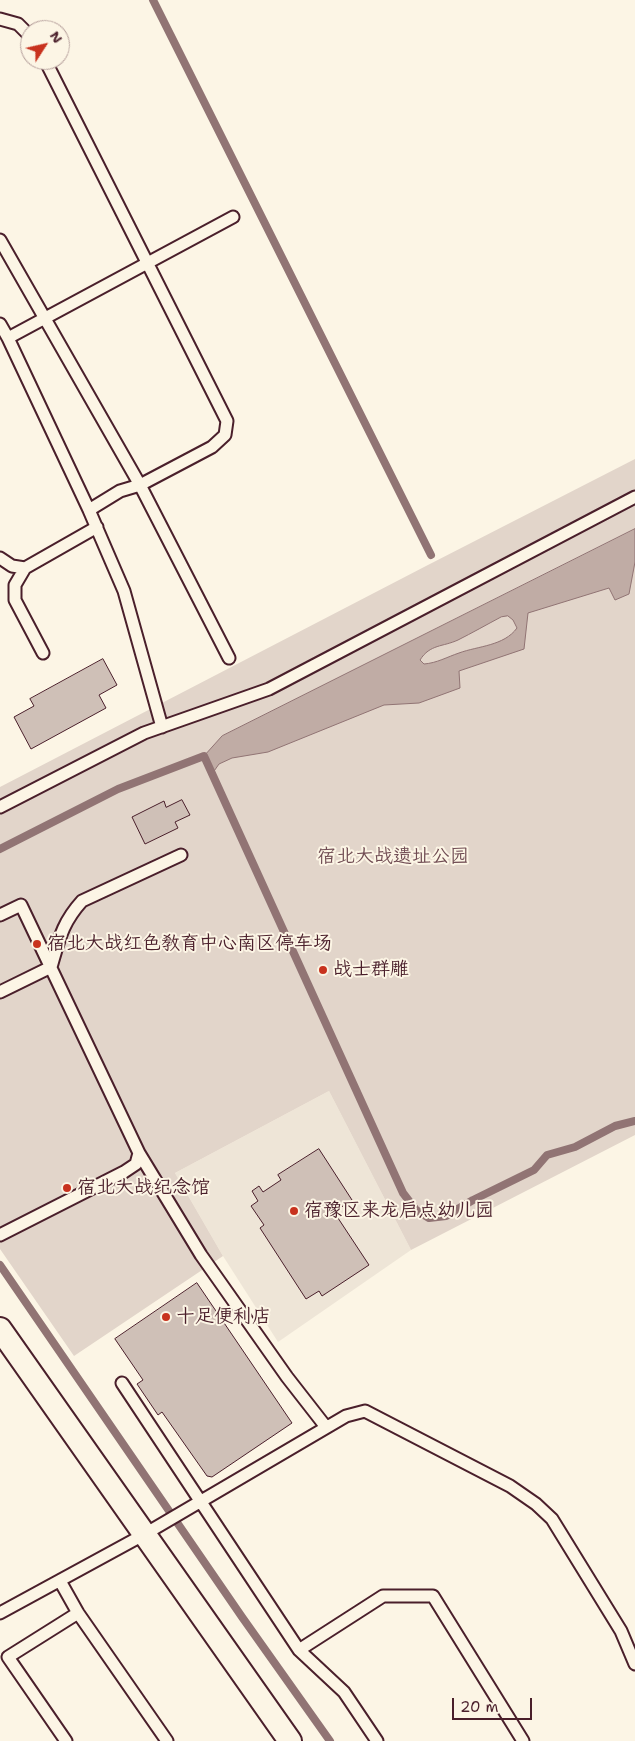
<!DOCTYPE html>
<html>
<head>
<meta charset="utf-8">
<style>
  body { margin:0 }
  #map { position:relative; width:635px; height:1741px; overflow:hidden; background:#fcf5e5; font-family:"Shantell Sans",sans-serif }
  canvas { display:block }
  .north { position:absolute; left:20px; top:20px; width:50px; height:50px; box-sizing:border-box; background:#fcf5e5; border:1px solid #b59f9b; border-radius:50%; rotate:55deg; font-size:14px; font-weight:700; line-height:20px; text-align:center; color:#4a1f2b }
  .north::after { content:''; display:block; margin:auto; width:18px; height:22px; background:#c8321e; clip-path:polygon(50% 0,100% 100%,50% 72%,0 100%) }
  .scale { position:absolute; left:452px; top:1698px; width:80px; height:22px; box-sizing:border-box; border:2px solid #4a1f2b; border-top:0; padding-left:6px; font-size:15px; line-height:18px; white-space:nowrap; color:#4a1f2b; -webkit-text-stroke:4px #fcf5e5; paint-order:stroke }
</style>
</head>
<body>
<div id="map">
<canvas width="635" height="1741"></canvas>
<div class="north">N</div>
<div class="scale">20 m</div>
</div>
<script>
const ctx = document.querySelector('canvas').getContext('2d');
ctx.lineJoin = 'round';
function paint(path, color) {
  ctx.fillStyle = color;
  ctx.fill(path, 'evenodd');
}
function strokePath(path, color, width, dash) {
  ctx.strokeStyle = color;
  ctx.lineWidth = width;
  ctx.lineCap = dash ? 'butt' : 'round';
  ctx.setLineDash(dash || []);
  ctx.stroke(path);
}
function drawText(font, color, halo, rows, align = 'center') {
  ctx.font = font + ' "Shantell Sans","LXGW WenKai TC",sans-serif';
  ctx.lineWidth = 4;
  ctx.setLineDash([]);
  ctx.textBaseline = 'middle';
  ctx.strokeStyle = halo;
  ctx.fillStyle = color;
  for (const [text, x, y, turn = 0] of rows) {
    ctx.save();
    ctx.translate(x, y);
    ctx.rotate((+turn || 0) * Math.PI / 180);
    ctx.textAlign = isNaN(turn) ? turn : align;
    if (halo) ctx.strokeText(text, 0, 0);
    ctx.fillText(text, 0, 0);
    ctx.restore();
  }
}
const built = new Path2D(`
  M329,1091L411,1250L278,1342L223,1256L175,1173Z`);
const green = new Path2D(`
  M635,459V1135L411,1250L329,1091L175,1173L223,1256L74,1356L0,1249V787L426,566Z`);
const water = new Path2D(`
  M635,529V562L629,594L615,600L609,588L528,613L524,649L459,671L460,688L419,703L384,705L268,752L232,758L219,764L212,774L204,756L222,736ZM508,616L513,620L517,628C504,646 478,646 459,653C447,657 437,663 424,664L420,660C430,644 443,647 458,640C472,633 486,625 501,617Z`);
const stream = new Path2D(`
  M153,0L431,555
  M0,849L118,789L204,756L403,1193L416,1210L429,1218L446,1216L473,1200L534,1170L547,1155L575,1147L615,1126L635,1121
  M0,1265L242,1617L330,1741`);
const building = new Path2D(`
  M103,659L117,685L99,695L106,708L31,749L14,717L34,706L30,699Z
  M182,800L190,815L175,822L178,828L145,844L132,817L164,801L166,807Z
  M319,1149L352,1200L334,1212L369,1265L322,1296L319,1291L306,1299L260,1228L264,1225L251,1206L258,1201L252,1191L259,1186L263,1192L281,1180L278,1175Z
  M197,1283L292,1423L212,1477L207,1476L162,1412L158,1415L137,1384L143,1380L115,1339Z`);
const lane = new Path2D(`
  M0,19L18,24L30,36
  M45,60L227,421L225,435L212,447L140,485L120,491L89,510
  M0,240L140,485L229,658
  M0,324L8,338L89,510L124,591L162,727
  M8,338L233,217
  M0,558L12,566L25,568L97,527
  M25,568L15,585V600L43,653
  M0,807L144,733L269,689L635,497
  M0,915L21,905L139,1153L136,1164L124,1172L0,1235
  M0,992L51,967C59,940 62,923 82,901L181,855
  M139,1153L201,1255L287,1377L326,1427
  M122,1383L299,1650L344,1692L377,1741
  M60,1581L78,1613L167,1741
  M0,1613L145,1534L346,1416L365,1411L510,1486L536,1504L552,1519L621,1631L635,1664
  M299,1650L383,1596H433L523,1741
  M66,1741L8,1657L78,1613`);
const street = new Path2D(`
  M0,1329L290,1741`);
const markers = [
  [37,944,5,"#c8321e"],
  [323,970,5,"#c8321e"],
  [67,1188,5,"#c8321e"],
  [294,1211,5,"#c8321e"],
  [166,1317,5,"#c8321e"]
];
const parkNames = [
  ["宿北大战遗址公园",393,857]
];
const poiNames = [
  ["宿北大战红色教育中心南区停车场",47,944],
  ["战士群雕",333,970],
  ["宿北大战纪念馆",77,1188],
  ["宿豫区来龙启点幼儿园",304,1211],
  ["十足便利店",176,1317]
];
paint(built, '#eee5d7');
paint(green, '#e2d5ca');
paint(water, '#c0aca5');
strokePath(water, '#917474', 1);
strokePath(stream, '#917474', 8);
paint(building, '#cfc0b7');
strokePath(building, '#4a1f2b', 1);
strokePath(lane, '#4a1f2b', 15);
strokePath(street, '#4a1f2b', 26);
strokePath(lane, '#fcf5e5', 11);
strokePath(street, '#fcf5e5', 22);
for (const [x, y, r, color] of markers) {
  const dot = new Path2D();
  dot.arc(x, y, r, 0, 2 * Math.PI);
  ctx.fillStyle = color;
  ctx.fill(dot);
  strokePath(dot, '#fcf5e5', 2);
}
drawText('19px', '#704c53', '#fcf5e5', parkNames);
drawText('19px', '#4a1f2b', '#fcf5e5', poiNames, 'left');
</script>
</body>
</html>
